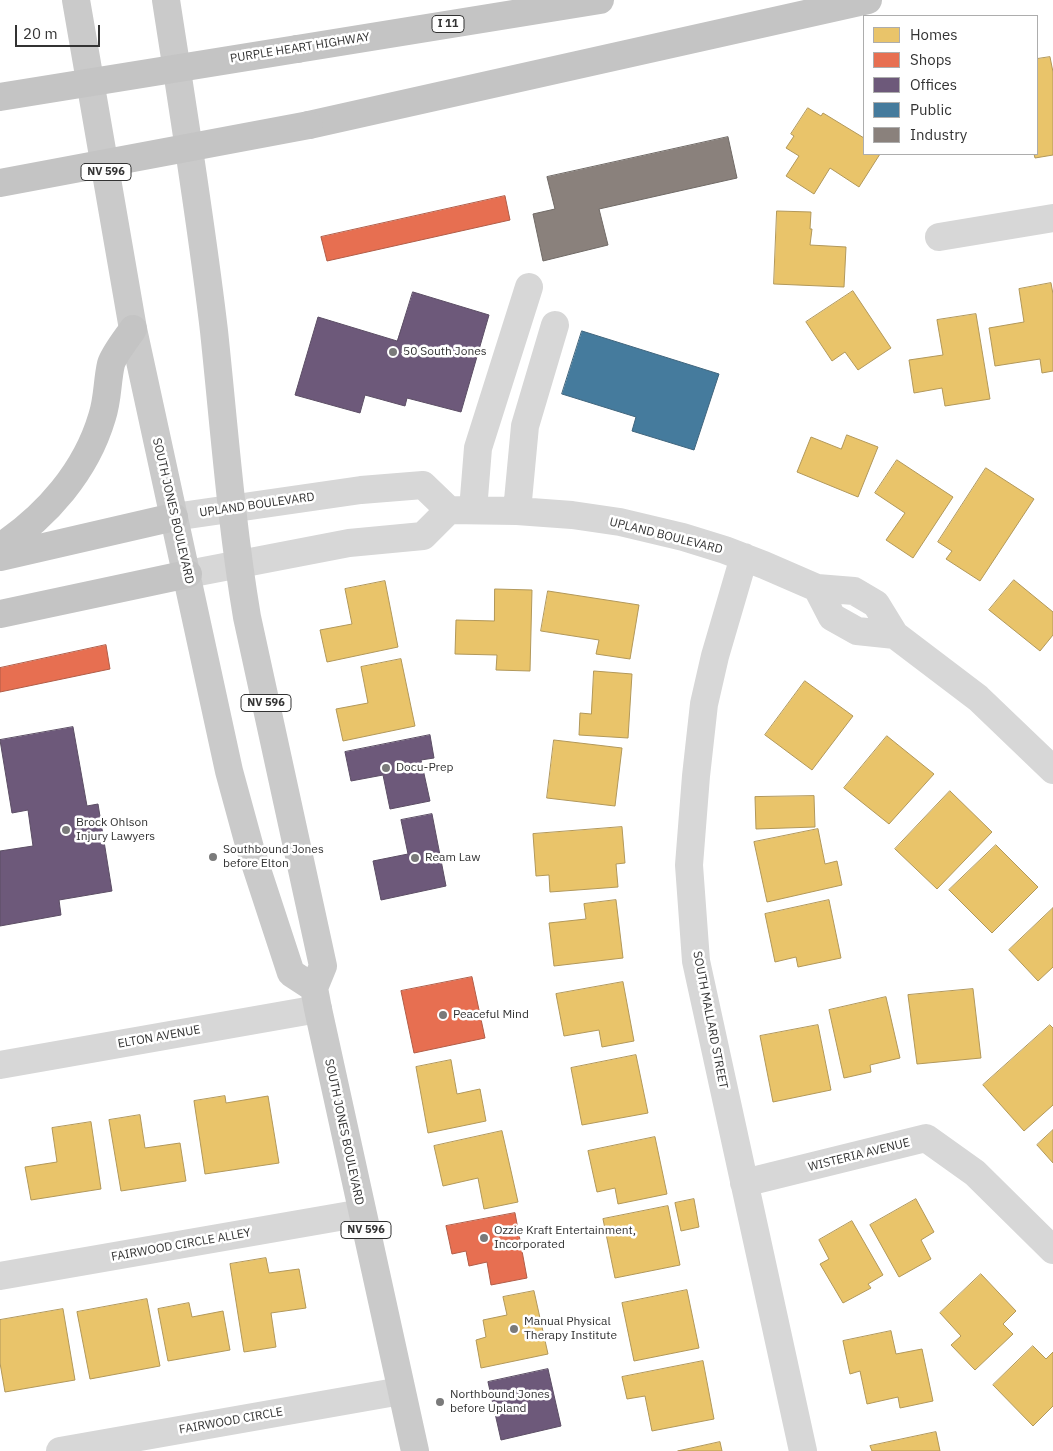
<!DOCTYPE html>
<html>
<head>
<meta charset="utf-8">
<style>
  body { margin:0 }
  #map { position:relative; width:1053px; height:1451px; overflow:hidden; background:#fff; font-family:"IBM Plex Sans",sans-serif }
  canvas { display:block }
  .legend { position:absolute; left:863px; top:15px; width:175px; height:140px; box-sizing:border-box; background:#fff; border:1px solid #adadad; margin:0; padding:6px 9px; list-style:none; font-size:15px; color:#333 }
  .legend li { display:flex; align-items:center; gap:10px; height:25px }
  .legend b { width:25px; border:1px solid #adadad }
  .scale { position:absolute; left:15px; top:25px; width:85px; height:22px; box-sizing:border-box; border:2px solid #333; border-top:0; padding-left:6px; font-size:15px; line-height:18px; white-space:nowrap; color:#333; -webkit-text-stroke:4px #fff; paint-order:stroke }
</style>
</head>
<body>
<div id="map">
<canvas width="1053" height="1451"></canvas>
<ul class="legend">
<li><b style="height:14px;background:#e9c46a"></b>Homes</li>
<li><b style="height:14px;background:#e76f51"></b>Shops</li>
<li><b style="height:14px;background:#6d597a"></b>Offices</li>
<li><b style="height:14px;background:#457b9d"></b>Public</li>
<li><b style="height:14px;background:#8a817c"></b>Industry</li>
</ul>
<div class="scale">20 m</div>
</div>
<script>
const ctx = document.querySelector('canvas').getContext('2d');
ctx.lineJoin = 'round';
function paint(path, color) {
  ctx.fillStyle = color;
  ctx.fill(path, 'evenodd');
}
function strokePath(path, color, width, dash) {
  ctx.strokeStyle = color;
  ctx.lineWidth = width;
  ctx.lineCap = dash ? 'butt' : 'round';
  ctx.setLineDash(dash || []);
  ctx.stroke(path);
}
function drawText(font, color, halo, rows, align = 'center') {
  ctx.font = font + ' "IBM Plex Sans",sans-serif';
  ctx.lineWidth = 5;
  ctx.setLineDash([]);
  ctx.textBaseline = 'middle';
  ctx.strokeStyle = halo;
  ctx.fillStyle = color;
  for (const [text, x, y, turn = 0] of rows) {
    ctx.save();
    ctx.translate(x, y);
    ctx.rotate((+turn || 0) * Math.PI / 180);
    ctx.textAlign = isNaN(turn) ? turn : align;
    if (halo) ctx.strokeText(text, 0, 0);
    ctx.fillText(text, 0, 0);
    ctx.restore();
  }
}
const homes = new Path2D(`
  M1050,57L1053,72V155L1035,158L1034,154H1037V59Z
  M808,108L821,116L823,113L864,138V154H880L859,187L830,168L814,194L786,176L799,156L786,148L794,136L791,134Z
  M777,211L811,212L810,229H812L810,245L846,247L844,287L774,284Z
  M1051,283L1053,294V371L1042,373L1040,359L995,366L989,328L1024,322L1019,289Z
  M853,291L891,348L858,370L845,352L832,361L806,322Z
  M976,314L990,399L945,406L942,388L914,393L909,360L943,355L937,320Z
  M847,435L878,447L858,497L797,472L811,437L841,449Z
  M897,460L953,497L913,558L886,540L905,513L875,493Z
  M986,468L1034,499L980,581L946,559L952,551L938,542Z
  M1014,580L1053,612V635L1040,651L989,610Z
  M385,581L398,647L327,662L320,630L352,624L345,589Z
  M495,589L532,590L530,671L496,670L497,655L455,654L456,620L494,621Z
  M548,591L639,605L630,659L596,654L599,640L541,631Z
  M401,659L415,726L343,741L336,709L368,703L361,667Z
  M594,671L632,674L628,738L579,735L580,713L591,714Z
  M805,681L853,716L812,770L765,735Z
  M887,736L934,774L889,824L844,788Z
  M554,740L622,748L615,806L547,798Z
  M950,791L992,832L937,889L895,849Z
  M814,796L815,827L756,829L755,797Z
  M622,827L625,863L616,864L618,887L550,892L549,875L536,876L533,834Z
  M818,829L825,864L837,861L842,885L767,902L754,842Z
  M996,845L1038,887L992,933L949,890Z
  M616,900L623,958L554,966L549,923L586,919L584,904Z
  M829,900L841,958L798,967L796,957L775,962L765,914Z
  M1053,908V967L1038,981L1009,950Z
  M623,982L634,1041L602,1047L599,1030L564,1036L556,994Z
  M973,989L981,1058L917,1064L908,995Z
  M886,997L900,1058L870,1065L871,1072L844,1078L829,1010Z
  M818,1025L831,1090L773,1102L760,1036Z
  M1050,1025L1053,1028V1105L1024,1131L983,1085Z
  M636,1055L648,1113L582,1125L571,1068Z
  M451,1060L457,1094L480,1089L486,1121L428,1133L416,1067Z
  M225,1096L226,1103L268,1096L279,1163L205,1174L194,1101Z
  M140,1115L145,1148L180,1143L186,1181L121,1191L109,1120Z
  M91,1122L101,1189L31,1200L25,1167L57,1162L52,1128Z
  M1053,1130V1163L1037,1145Z
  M502,1131L518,1202L484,1209L478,1178L443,1186L434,1146Z
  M655,1137L667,1194L618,1204L615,1188L597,1192L588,1151Z
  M694,1199L699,1227L681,1231L675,1203Z
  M916,1199L934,1232L921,1240L931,1259L899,1277L870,1225Z
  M668,1206L680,1265L615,1278L603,1219Z
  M852,1221L883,1275L868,1284L871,1288L843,1303L820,1264L829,1259L819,1240Z
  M266,1258L269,1273L299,1269L306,1308L271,1313L276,1347L244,1352L230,1264Z
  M981,1274L1016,1311L1003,1324L1013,1334L975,1370L951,1345L961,1336L940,1313Z
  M687,1290L699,1348L634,1361L622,1303Z
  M534,1291L548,1354L481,1368L476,1340L486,1337L483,1320L507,1315L503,1297Z
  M147,1299L160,1366L90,1379L77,1312Z
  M189,1303L192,1317L223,1311L230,1350L168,1361L158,1309Z
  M63,1309L75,1380L5,1392L0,1363V1320Z
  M891,1331L896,1354L922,1349L933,1401L900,1408L898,1397L867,1404L860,1371L850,1374L843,1341Z
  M1033,1346L1046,1359L1053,1352V1406L1033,1426L993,1385Z
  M703,1361L714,1419L652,1431L645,1396L627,1399L622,1377Z
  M936,1432L940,1451H872L870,1446Z
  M720,1442L722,1451H678Z`);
const shops = new Path2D(`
  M505,196L510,220L327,261L321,237Z
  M106,645L110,669L0,692V668Z
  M472,977L485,1038L414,1053L401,991Z
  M515,1213L527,1278L491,1285L487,1262L469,1266L466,1251L452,1254L446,1226Z`);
const offices = new Path2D(`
  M413,292L489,315L461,412L407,398L405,406L365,395L360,413L295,395L318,317L397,341Z
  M73,727L87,806L98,804L112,891L59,900L61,915L0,926V851L33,846L28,810L12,813L0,740Z
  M430,735L434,758L421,760L430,801L390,809L383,775L351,781L345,752Z
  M432,814L446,886L381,900L373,861L408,854L401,820Z
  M548,1369L561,1426L501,1440L488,1382Z`);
const public = new Path2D(`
  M582,331L719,374L694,450L632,431L636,417L562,394Z`);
const industry = new Path2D(`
  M728,137L737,178L599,209L608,245L543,261L533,214L555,209L547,177Z`);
const minor = new Path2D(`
  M939,237L1053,218
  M473,510L478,448L529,287
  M517,511L525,426L555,325
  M174,517L361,490L423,485L449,510
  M744,557L715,656L704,704L696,776L689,865L696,961L803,1451
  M188,574L349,543L423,536L449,510L517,511L572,515L620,522L683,537L725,550L764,565L817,588L854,591L876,604L895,635L978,698L1053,770
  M817,588L832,617L857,631L895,635
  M0,1065L318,1009
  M744,1183L926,1138L975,1173L1053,1250
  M0,1276L362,1213
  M60,1451L401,1391`);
const major = new Path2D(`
  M76,0L133,329L229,771L250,848L291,973L314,988
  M166,0C183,110 201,220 214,331C224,426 231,522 247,617L323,966L314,988L318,1009L415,1451`);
const highway = new Path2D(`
  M297,49L600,0
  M309,125L868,0
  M0,547C47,516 86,471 102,417C108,399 107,381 111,364C114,354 127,338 133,329
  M0,557L174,517
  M0,614L188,574`);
const highwayBridge = new Path2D(`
  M0,97L297,49
  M0,183L309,125`);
const markers = [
  [393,352,5,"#7a7a7a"],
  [386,768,5,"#7a7a7a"],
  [66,830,5,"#7a7a7a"],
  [213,857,5,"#7a7a7a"],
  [415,858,5,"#7a7a7a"],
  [443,1015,5,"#7a7a7a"],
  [484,1238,5,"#7a7a7a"],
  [514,1329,5,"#7a7a7a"],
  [440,1402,5,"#7a7a7a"]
];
const shields = [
  [448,24,32],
  [106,172,50],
  [266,703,50],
  [366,1230,50]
];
const shieldNames = [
  ["I 11",448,24],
  ["NV 596",106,172],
  ["NV 596",266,703],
  ["NV 596",366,1230]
];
const streetNames = [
  ["PURPLE HEART HIGHWAY",300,48,-9],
  ["UPLAND BOULEVARD",257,505,-8],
  ["SOUTH JONES BOULEVARD",173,511,77],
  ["UPLAND BOULEVARD",666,536,14],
  ["SOUTH MALLARD STREET",710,1020,79],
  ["ELTON AVENUE",159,1037,-10],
  ["SOUTH JONES BOULEVARD",344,1132,78],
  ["WISTERIA AVENUE",859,1155,-14],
  ["FAIRWOOD CIRCLE ALLEY",181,1245,-10],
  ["FAIRWOOD CIRCLE",231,1421,-10]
];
const poiNames = [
  ["50 South Jones",403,352],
  ["Docu-Prep",396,768],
  ["Brock Ohlson",76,823],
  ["Injury Lawyers",76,837],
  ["Southbound Jones",223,850],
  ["before Elton",223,864],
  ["Ream Law",425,858],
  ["Peaceful Mind",453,1015],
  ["Ozzie Kraft Entertainment,",494,1231],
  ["Incorporated",494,1245],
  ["Manual Physical",524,1322],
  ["Therapy Institute",524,1336],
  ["Northbound Jones",450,1395],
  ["before Upland",450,1409]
];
paint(homes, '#e9c46a');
strokePath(homes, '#b2985a', 1);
paint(shops, '#e76f51');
strokePath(shops, '#b15d48', 1);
paint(offices, '#6d597a');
strokePath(offices, '#5c4e65', 1);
paint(public, '#457b9d');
strokePath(public, '#40657d', 1);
paint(industry, '#8a817c');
strokePath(industry, '#706a66', 1);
strokePath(minor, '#d7d7d7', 28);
strokePath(major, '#cacaca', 28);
strokePath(highway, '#c4c4c4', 28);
strokePath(highwayBridge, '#c4c4c4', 28);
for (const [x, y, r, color] of markers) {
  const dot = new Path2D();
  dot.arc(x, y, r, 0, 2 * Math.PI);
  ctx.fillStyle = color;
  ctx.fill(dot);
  strokePath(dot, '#fff', 2);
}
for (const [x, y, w] of shields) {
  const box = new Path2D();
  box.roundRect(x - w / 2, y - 8.5, w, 17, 4);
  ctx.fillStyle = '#fff';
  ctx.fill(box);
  strokePath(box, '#333', 1);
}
drawText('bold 11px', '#333', null, shieldNames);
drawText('12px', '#333', '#fff', streetNames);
drawText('12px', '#333', '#fff', poiNames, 'left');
</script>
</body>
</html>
